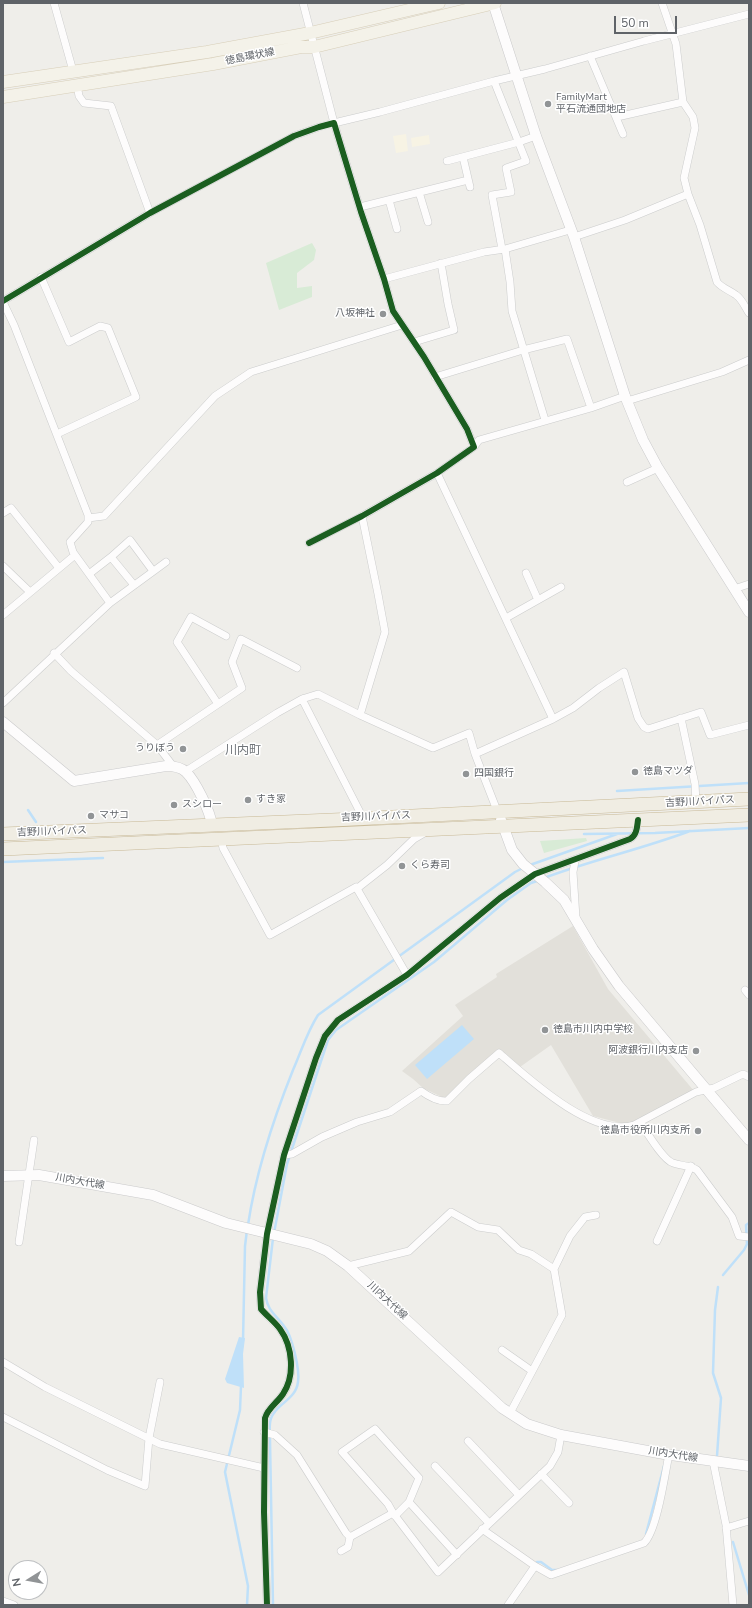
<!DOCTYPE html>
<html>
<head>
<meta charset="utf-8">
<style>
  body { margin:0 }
  #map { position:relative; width:752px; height:1608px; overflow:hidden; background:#efeeea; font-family:"Nunito Sans",sans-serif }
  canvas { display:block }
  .frame { position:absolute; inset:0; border:4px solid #5f6368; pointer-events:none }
  .north { position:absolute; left:8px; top:1560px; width:40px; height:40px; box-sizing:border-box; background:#fff; border:1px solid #bfc1c3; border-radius:50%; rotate:259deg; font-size:11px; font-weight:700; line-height:16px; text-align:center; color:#5f6368 }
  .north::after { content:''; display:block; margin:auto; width:14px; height:18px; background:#919496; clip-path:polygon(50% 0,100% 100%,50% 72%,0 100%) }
  .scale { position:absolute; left:614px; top:16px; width:63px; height:18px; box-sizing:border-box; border:2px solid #5f6368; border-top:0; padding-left:5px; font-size:12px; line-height:14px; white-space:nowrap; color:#5f6368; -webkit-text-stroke:3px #fff; paint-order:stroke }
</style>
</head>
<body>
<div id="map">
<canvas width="752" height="1608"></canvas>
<div class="frame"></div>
<div class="north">N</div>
<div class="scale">50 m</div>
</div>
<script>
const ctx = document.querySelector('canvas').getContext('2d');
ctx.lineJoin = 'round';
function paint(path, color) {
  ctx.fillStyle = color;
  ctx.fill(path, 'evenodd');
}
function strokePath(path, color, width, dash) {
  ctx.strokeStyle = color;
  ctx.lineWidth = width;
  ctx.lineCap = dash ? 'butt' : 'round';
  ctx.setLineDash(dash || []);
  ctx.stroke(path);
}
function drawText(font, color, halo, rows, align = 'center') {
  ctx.font = font + ' "Nunito Sans","Noto Sans JP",sans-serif';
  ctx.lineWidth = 3;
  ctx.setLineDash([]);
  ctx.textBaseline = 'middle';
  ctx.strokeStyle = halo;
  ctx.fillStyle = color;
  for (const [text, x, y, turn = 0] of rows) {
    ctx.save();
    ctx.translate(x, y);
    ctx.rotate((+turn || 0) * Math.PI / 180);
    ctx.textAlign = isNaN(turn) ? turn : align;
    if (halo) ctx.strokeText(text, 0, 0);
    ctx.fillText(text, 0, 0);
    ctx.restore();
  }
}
const commercial = new Path2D(`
  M406,134L408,151L396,153L393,136Z
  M429,135L430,144L412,147L411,138Z`);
const education = new Path2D(`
  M573,926L608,989L694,1091L632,1123L624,1124L593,1116L551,1045L520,1067L499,1049L469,1074L447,1097H442L423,1088L413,1079L402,1071L463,1016L455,1005L497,977L496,974Z`);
const green = new Path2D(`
  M312,243L316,250L314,260L297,273V288L312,286V297L279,310L266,263Z
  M586,838L587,841L544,853L540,841Z`);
const water = new Path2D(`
  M462,1025L474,1039L427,1079L415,1065Z
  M239,1337L245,1338L243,1354L244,1388L227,1383L225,1379Z`);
const stream = new Path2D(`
  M617,791L749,783
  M28,810L36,822
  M584,834L655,833L749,828
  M3,862L103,858
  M530,865L617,834
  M544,878C592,860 642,849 690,831
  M248,1225C256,1171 273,1120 293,1070C301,1052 307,1032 318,1015L515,872L523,868
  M274,1233L287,1164L328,1040L336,1030L434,962L507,900L531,883L540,880
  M273,1238L266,1298C268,1311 276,1315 284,1326C292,1335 300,1370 298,1382C296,1398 281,1402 274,1413C268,1420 270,1432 270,1440L273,1605
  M723,1275L744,1250L747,1244L746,1225L749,1223
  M243,1341L245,1246L247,1230
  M241,1386L240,1410L225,1472L248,1586L247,1605
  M717,1456L721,1398L713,1373L715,1310L718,1287
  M646,1534L664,1466
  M733,1542L749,1595
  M537,1562H541L552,1570H557`);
const street = new Path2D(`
  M54,3L73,71
  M303,3L334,123L380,112L494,81L545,69L644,41L749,14
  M590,56L623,134
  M494,81L526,161L506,168L511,192L492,195L502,249
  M77,85L79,96L84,103L111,106L150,213
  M617,117L683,102
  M463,157L470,187
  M447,161L519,142L536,136
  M419,192L428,222
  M688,194L700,225L717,282C722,288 729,290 736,295C742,299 745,307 749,313
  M389,200L397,229
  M360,207L468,180
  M574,237L625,220L688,194L684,178L695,128L693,117L683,102L676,44L662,3
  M505,249L570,230
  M41,277L69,342L100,326L108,328L136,397L57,434
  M384,279L484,252L505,249L510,282L512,311L545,420
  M3,301L150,213L294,136L319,127L334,123L361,212L384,279L393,311L424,357L467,429L474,447L437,473L362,516L309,543
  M3,302L14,325L88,515V522L70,542L73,552L110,603L3,703
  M414,342L454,330L448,304L441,263
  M435,377L523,350L567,339L591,408
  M627,401L722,372L749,360
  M474,447L479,440L591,408L625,396
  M437,473L553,719L475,754L498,813
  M627,482L658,468
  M3,513L11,508L59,568
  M88,518L104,516L215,396L251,372L402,325
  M3,566L30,592
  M526,573L538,600
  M89,574L111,557
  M134,585L111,557L130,540L153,571
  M734,589L749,584
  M110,603L166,562
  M3,615L75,555
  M506,618L561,587
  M54,653L71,671L157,745L173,766
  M302,699L363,818
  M218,704L177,642L191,617L226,636
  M360,715L433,748L469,733L475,754
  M681,718L695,784L696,802
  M553,719L573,708L599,688L624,672L638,718L644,727L648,729L701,712L710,735L749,725
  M157,745L242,688L232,662L241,639L297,668
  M186,771L277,713L302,699L318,694L360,715L385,632L378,594L362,516
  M221,839L223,848L270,935L356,887H359L387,865L414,839L426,832
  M575,861L573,872L576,918
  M356,887L407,975
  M745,990L749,995
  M640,1122C646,1131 663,1160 673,1163C681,1166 689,1165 697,1170L732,1217L739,1236L749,1237
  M284,1155L292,1154L322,1137L357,1122L390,1112L421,1091C428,1096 438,1102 447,1101L469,1079L499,1053C529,1079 592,1138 634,1125L696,1092L714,1088L743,1074L749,1077
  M657,1241L691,1166
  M19,1242L34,1140
  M348,1266L409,1251L451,1212L478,1227L498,1230L519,1250L531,1254L554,1269
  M502,1350L532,1371
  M3,1362L45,1387L160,1444L264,1468
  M510,1413L562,1315L554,1269L570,1236L585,1217L596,1215
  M3,1417L107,1470L145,1486L149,1438L160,1382
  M264,1432L275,1435L297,1455L346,1533L350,1537L393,1513L438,1572L550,1466L558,1452L561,1435
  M468,1441L519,1495
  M713,1461L726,1525L733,1605
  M435,1466L489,1523
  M541,1474L569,1503
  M393,1513L388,1504L342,1452L375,1429L419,1478L409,1502L457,1555
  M395,1516L409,1502
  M726,1528L749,1521
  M482,1529L535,1566L551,1575L644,1543C657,1531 665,1474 669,1454
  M341,1551L348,1547L350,1537
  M3,1601L14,1605
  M267,1605L264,1512L265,1418C268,1408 277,1403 283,1394C295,1376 293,1347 280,1329C275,1322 267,1316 261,1309L260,1292L267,1234L284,1155L316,1058L325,1036L338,1020L407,975L500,898L535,874L630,839C637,835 637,827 638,820
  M508,1605L535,1566`);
const secondary = new Path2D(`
  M493,3L536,136L574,237L625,396L643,440L658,468L749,612
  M3,722L74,781L166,766C173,766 181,767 186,772C196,782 210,811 212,825
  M501,820L512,850L523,864L545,882L564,900L593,949L619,986L749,1140
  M3,1176L39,1175L153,1195L226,1223L311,1244L327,1251L348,1266L502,1408L527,1424L561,1435L664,1454L749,1466`);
const primary = new Path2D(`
  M3,82L207,52L310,33L439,3
  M3,97L213,64L301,47H314L495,3`);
const highway = new Path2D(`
  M3,834C252,824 500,813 749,799
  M3,849L749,815`);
const cycleway = new Path2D(`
  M3,301L150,213L294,136L319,127L334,123L361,212L384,279L393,311L424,357L467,429L474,447L437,473L362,516L309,543
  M267,1605L264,1512L265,1418C268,1408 277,1403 283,1394C295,1376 293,1347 280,1329C275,1322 267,1316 261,1309L260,1292L267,1234L284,1155L316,1058L325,1036L338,1020L407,975L500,898L535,874L630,839C637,835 637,827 638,820`);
const markers = [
  [548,104,4,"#919496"],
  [383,314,4,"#919496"],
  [183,749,4,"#919496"],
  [635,772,4,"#919496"],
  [466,774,4,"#919496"],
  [248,800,4,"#919496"],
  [174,805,4,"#919496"],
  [91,816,4,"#919496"],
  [402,866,4,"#919496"],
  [545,1030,4,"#919496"],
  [696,1051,4,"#919496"],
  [698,1131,4,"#919496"]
];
const streetNames = [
  ["徳島環状線",250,57,-11],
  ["吉野川バイパス",700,802,-3],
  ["吉野川バイパス",376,817,-2],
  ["吉野川バイパス",52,832,-2],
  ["川内大代線",80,1182,10],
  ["川内大代線",387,1301,43],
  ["川内大代線",673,1455,9]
];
const poiNames = [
  ["FamilyMart",556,98],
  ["平石流通団地店",556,110],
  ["八坂神社",375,314,"right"],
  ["うりぼう",175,749,"right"],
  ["徳島マツダ",643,772],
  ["四国銀行",474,774],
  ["すき家",256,800],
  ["スシロー",182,805],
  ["マサコ",99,816],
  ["くら寿司",410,866],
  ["徳島市川内中学校",553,1030],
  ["阿波銀行川内支店",688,1051,"right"],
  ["徳島市役所川内支所",690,1131,"right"]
];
const quarterNames = [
  ["川内町",243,751]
];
paint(commercial, '#f7f3e4');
paint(education, '#e2e0da');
paint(green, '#d8ebd6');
paint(water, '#bfe0f9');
strokePath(stream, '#bfe0f9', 2.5);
strokePath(street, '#cbcccc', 8);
strokePath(secondary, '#cacacb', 11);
strokePath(primary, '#d7ceb8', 13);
strokePath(highway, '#c8b996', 14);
strokePath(street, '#fdfcfc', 7);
strokePath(secondary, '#fdfcfc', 10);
strokePath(primary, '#f4f2e9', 12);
strokePath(highway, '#f0ede3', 13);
strokePath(cycleway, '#1b5e20', 6);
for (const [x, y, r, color] of markers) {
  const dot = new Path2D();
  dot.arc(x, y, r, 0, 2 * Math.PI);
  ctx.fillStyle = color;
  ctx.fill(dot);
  strokePath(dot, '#fff', 1.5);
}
drawText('10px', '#5f6368', '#fff', streetNames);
drawText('10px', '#5f6368', '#fff', poiNames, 'left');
drawText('12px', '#70757a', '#fff', quarterNames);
</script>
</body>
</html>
